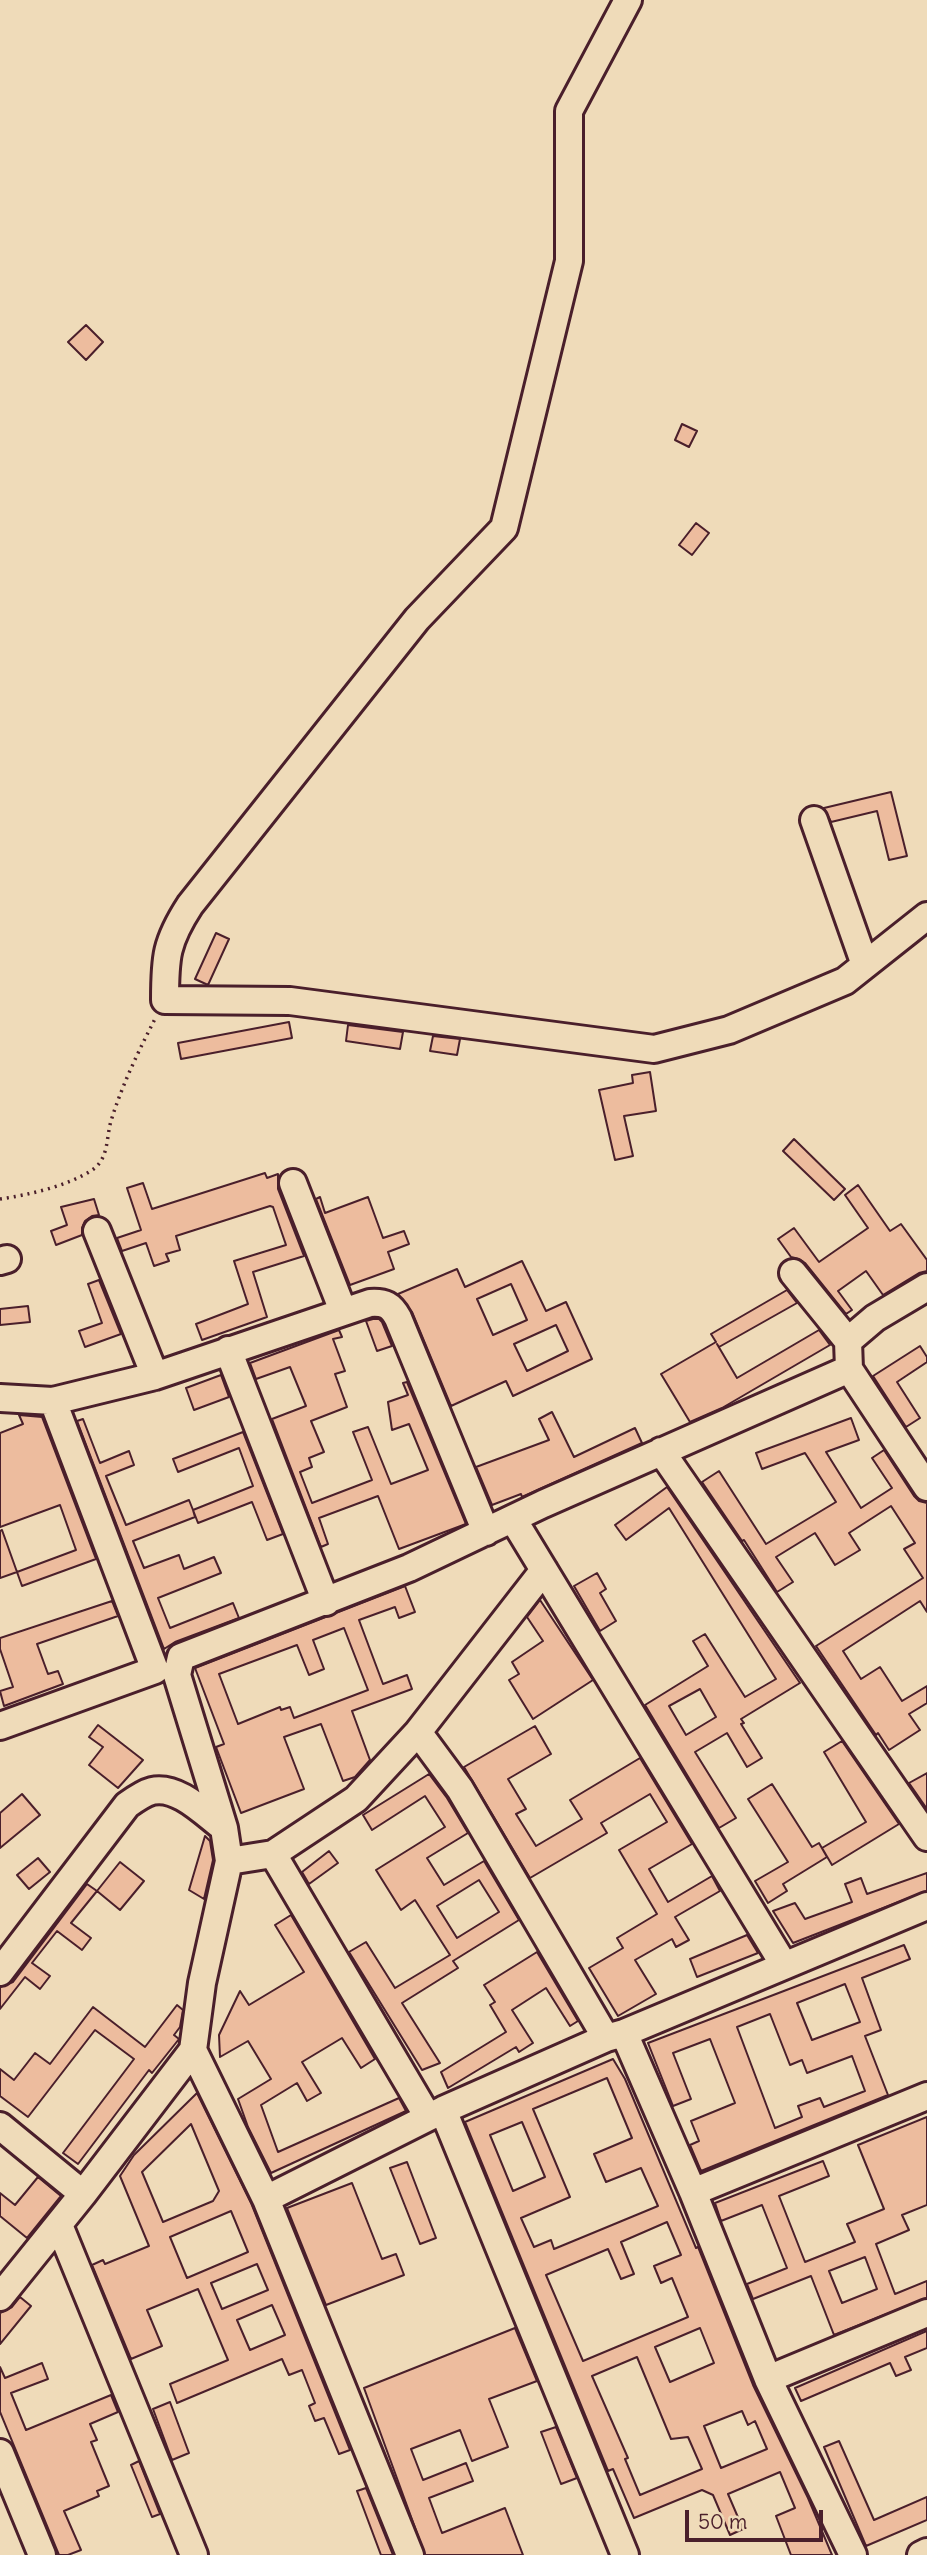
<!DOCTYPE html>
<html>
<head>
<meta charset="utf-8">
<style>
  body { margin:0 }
  #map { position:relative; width:927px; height:2555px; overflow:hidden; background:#efdbb9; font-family:Delius,sans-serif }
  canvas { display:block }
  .scale { position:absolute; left:685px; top:2510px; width:138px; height:32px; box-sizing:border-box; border:4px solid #4a1f2b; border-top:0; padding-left:9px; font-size:21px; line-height:24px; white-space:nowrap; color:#4a1f2b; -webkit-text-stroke:5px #efdbb9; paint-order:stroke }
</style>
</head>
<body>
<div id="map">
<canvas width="927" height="2555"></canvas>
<div class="scale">50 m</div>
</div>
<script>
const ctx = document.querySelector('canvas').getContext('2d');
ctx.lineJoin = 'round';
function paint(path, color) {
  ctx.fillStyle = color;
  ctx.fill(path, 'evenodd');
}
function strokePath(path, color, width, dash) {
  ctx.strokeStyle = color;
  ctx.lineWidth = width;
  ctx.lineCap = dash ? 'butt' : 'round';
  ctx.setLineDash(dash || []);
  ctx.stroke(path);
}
const building = new Path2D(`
  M86,325L103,342L86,360L68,342Z
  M682,424L697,431L689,447L675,440Z
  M696,523L709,533L692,555L679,545Z
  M891,792L907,856L889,860L877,811L831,822L824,808Z
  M216,933L229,939L208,985L195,979Z
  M289,1022L292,1038L181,1059L178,1043Z
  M348,1025L403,1032L400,1049L346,1041Z
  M433,1036L460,1039L457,1055L430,1051Z
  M650,1072L656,1111L624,1116L633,1156L615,1160L599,1090L633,1083L632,1075Z
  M794,1139L845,1189L834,1200L783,1151Z
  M265,1173L267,1178L278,1174V1189L304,1256L253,1272L267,1317L202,1340L196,1324L248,1304L234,1261L286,1245L273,1207L270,1206L176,1236L180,1250L166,1254L169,1261L154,1266L146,1243L122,1251L117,1238L141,1230L127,1188L143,1183L152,1209Z
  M858,1185L890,1231L901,1224L927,1260V1271L919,1273L883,1295L866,1271L838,1291L852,1310L846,1314L805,1263L799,1259L791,1257L778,1239L794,1228L819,1262L868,1228L845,1195Z
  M320,1197L325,1213L368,1197L383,1238L404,1231L409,1244L388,1252L394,1269L350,1285L316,1199Z
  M94,1199L99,1215L92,1216L85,1221L82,1228V1235L56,1245L51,1231L67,1225L61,1207Z
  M522,1261L546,1311L566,1302L592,1359L513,1396L506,1381L451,1406L412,1312L398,1294L457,1269L465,1287ZM511,1284L527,1320L493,1335L477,1299ZM556,1325L568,1351L527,1371L514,1344Z
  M99,1280L121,1334L85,1347L79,1331L102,1323L88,1284Z
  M787,1290L797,1303L719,1347L717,1344L737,1378L819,1330L830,1345L722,1408L690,1422L661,1374L716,1342L711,1334Z
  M28,1306L30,1322L0,1325V1309Z
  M373,1319H379L382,1322L392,1346L377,1351L366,1321Z
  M339,1330L342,1337L333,1339L345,1371L335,1374L347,1407L311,1421L324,1452L309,1458L312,1467L300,1472L312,1503L372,1480L353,1432L368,1427L391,1484L428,1470L409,1424L392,1430L388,1402L408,1395L403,1383L407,1382L466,1524L399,1549L378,1496L319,1518L328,1544L321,1547L272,1419L306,1406L290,1367L256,1379L250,1363Z
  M920,1346L927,1357V1362L897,1382L920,1418L906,1427L873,1376Z
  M221,1375L229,1397L194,1410L186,1388Z
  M552,1412L574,1457L635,1428L642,1443L522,1497L521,1494L492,1505L476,1467L549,1440L539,1419Z
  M19,1415L42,1417L96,1559L22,1586L17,1572L76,1550L60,1505L0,1527V1433L23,1424Z
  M851,1418L859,1440L826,1452L861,1508L892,1488L872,1458L884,1450L914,1496L919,1501L927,1503V1612L920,1601L843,1651L861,1679L880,1667L902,1701L927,1686V1703L909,1714L920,1730L889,1750L878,1733L876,1735L816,1646L923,1578L904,1549L915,1543L891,1506L849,1533L860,1550L835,1565L815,1533L776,1557L793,1582L777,1592L744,1540L742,1541L702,1482L719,1471L766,1544L836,1502L805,1453L762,1469L756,1453Z
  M83,1419L100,1463L129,1451L134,1465L106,1476L126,1525L189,1500L193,1510L253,1486L239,1448L178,1472L173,1459L243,1432L283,1534L267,1540L252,1502L198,1523L193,1510L195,1517L133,1541L144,1568L179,1555L184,1569L214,1557L221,1573L158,1598L170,1628L233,1603L239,1618L175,1642L164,1649L77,1421Z
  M667,1487L800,1683L741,1719L744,1723L741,1724L762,1758L747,1767L727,1733L695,1752L736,1818L719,1828L645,1705L708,1666L693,1641L705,1634L745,1697L776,1679L669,1508L626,1540L615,1525ZM700,1689L716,1717L686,1735L669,1706Z
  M2,1530L17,1572L0,1578V1531Z
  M597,1573L606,1589L600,1593L616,1621L600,1631L574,1586Z
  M405,1586L415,1612L399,1618L395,1607L359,1620L383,1684L407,1675L412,1689L352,1711L370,1760L355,1777L343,1781L321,1724L284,1737L304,1789L241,1813L216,1747L224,1744L195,1668ZM344,1628L368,1690L294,1718L290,1707L281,1710L280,1707L238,1724L219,1674L297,1645L309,1675L324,1669L313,1640Z
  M540,1600L593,1680L533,1719L509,1680L519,1674L512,1662L543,1641L527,1617Z
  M112,1601L118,1616L37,1644L48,1674L58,1671L63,1684L4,1706L0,1691L13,1687L0,1649V1638Z
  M98,1725L143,1760L118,1788L89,1765L103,1747L89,1737Z
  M535,1726L551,1754L508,1779L526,1809L516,1814L536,1846L582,1819L570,1800L640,1758L692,1844L649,1869L668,1902L712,1876L720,1891L675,1917L689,1940L676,1947L672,1939L635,1960L656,1994L618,2016L589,1968L623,1948L617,1938L657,1914L619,1850L667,1822L650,1794L601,1823L607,1833L530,1878L464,1767Z
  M842,1741L899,1824L832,1865L822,1848L866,1822L824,1752Z
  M927,1773V1809L909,1783Z
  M429,1774L447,1798L468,1833L427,1858L444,1885L484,1861L519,1920L453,1961L458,1968L402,2003L440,2063L422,2070L349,1952L366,1942L395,1988L450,1955L415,1900L401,1910L376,1870L445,1827L425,1796L372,1830L363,1815ZM479,1880L499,1912L457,1938L437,1906Z
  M772,1784L812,1847L819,1843L827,1857L783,1884L787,1891L768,1903L755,1881L788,1862L748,1799Z
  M22,1794L40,1815L0,1848V1813Z
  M205,1836L210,1841L213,1860L204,1899L189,1890Z
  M329,1851L338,1863L309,1884L302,1872Z
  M38,1858L50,1872L29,1889L17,1875Z
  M120,1862L144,1881L120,1910L97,1891Z
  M927,1873V1891L793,1943L773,1911L795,1903L805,1919L852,1902L845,1884L861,1878L867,1894Z
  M87,1884L97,1891L71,1923L91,1938L82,1950L57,1931L32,1963L50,1976L40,1989L25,1977L0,2009V1987L13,1982Z
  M291,1915L375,2059L361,2068L342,2038L302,2062L321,2093L307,2101L297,2083L261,2105L278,2152L399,2098L406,2111L271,2173L248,2127L238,2099L271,2079L248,2041L220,2057L219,2035L240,1991L249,2005L304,1972L275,1925Z
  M747,1935L758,1953L697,1977L690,1959Z
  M904,1945L910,1959L862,1978L881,2030L865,2036L888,2095L701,2171L690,2145L699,2141L691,2121L735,2103L710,2039L673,2053L691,2099L673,2106L648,2043ZM845,1984L860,2022L812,2040L797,2003ZM770,2014L790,2065L802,2060L807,2073L852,2056L865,2091L824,2107L820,2098L798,2106L802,2117L775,2128L737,2027Z
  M537,1952L578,2021L570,2026L546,1988L512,2010L533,2043L519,2052L516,2047L448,2088L441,2072L506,2032L490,2005L495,2002L484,1985Z
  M177,2005L183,2010L180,2027L174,2035L179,2039L152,2073L149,2070L78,2164L63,2153L134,2059L95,2030L28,2117L0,2096V2069L14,2080L35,2053L50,2064L93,2007L145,2047Z
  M613,2059L625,2079L696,2248L698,2247L753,2385L808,2498L832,2555H791L776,2516L795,2508L780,2472L728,2494L743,2529L730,2535L713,2495L702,2490L634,2518L613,2469L608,2471L465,2122ZM607,2078L632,2138L594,2154L606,2182L641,2168L658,2206L554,2249L551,2240L534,2247L521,2218L570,2197L533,2109ZM522,2122L545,2177L513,2191L490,2135ZM667,2222L681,2255L654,2266L661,2283L672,2278L688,2317L583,2361L546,2275L608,2249L621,2279L634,2274L621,2242ZM700,2328L714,2363L670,2382L655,2347ZM637,2357L671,2439L688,2437L702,2469L640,2495L625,2459L628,2458L592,2376ZM742,2411L748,2425L755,2421L767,2449L721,2468L704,2426Z
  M197,2093L251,2203L350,2450L339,2454L324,2418L315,2421L309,2406L315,2403L302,2370L289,2375L282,2359L177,2403L170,2384L228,2360L198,2289L147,2310L162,2346L131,2359L92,2265L103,2260L105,2264L149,2246L120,2176L134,2155ZM191,2124L219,2191L213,2201L163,2222L142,2172ZM231,2211L248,2252L187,2278L170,2237ZM257,2264L268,2290L222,2309L211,2283ZM272,2305L285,2335L250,2350L237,2320Z
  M927,2117V2205L902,2215L909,2230L876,2244L895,2294L927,2281V2298L834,2335L811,2276L753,2299L747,2284L787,2268L762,2205L721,2221L715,2203L823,2161L829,2176L779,2196L805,2262L855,2242L847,2224L884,2209L858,2145ZM865,2257L877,2289L842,2303L829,2271Z
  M407,2162L436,2238L420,2244L390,2168Z
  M38,2177L61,2196L27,2238L0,2216V2193L15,2205Z
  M352,2183L382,2259L396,2254L404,2275L326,2305L287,2208Z
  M20,2297L31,2306L0,2344V2313L12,2307Z
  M515,2328L537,2381L489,2399L508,2447L472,2461L460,2430L411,2449L423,2480L466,2463L473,2481L429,2498L442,2533L505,2508L523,2555H425L364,2388Z
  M927,2331V2348L905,2357L911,2370L896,2376L890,2363L801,2401L795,2388Z
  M42,2363L48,2379L11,2393L26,2430L111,2395L118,2412L90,2424L97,2440L91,2442L109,2486L97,2491L99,2496L64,2511L81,2550L68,2555H59L0,2412V2367L5,2378Z
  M170,2402L189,2453L172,2460L153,2409Z
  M556,2427L577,2478L561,2484L541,2432Z
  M839,2441L874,2520L927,2497V2520L866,2546L824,2447Z
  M139,2461L160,2514L152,2517L131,2465Z
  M366,2488L393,2555H381L357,2491Z`);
const path = new Path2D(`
  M0,1199C28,1195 68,1186 92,1170C109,1159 106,1138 111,1121C122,1085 139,1050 156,1017`);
const minor = new Path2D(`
  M628,0L569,111V261L504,528L417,619L190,905C166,942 165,957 165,1000L290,1001L654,1049L729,1030L845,981L927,916
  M814,820L865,965
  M293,1183L343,1311
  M97,1231L155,1376
  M0,1261L7,1259
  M793,1273L848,1341
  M228,1350L326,1602
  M849,1369L927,1487
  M0,1398L53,1401
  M661,1451L927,1837
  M513,1519L784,1965
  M544,1570L418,1732L460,1789L606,2038
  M0,1726L155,1670L53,1401L155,1376L370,1303C385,1302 391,1305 398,1318L486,1532
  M273,1854L356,1799L418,1732
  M229,1861L273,1854L428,2117
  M0,1972L127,1805C134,1800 144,1793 152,1791C178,1785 205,1814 224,1828
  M624,2033L693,2192L768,2379L853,2555
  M193,2050L266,2199L410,2555
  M443,2110L625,2555
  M0,2126L83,2194
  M693,2192L927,2096
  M266,2199L443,2110L606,2038L624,2033L927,1906
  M59,2225L194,2555
  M0,2297L83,2194L193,2050L202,1983L229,1861L224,1828L177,1675L181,1657L409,1568L543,1504L849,1369L848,1341L875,1318L927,1287
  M768,2379L927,2313
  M0,2453L42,2555
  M921,2555L927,2552`);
paint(building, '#edbc9e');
strokePath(building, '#4a1f2b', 2);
strokePath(minor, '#4a1f2b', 32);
strokePath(path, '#4a1f2b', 3.5, [2, 5]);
strokePath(minor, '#efdbb9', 26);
</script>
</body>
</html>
